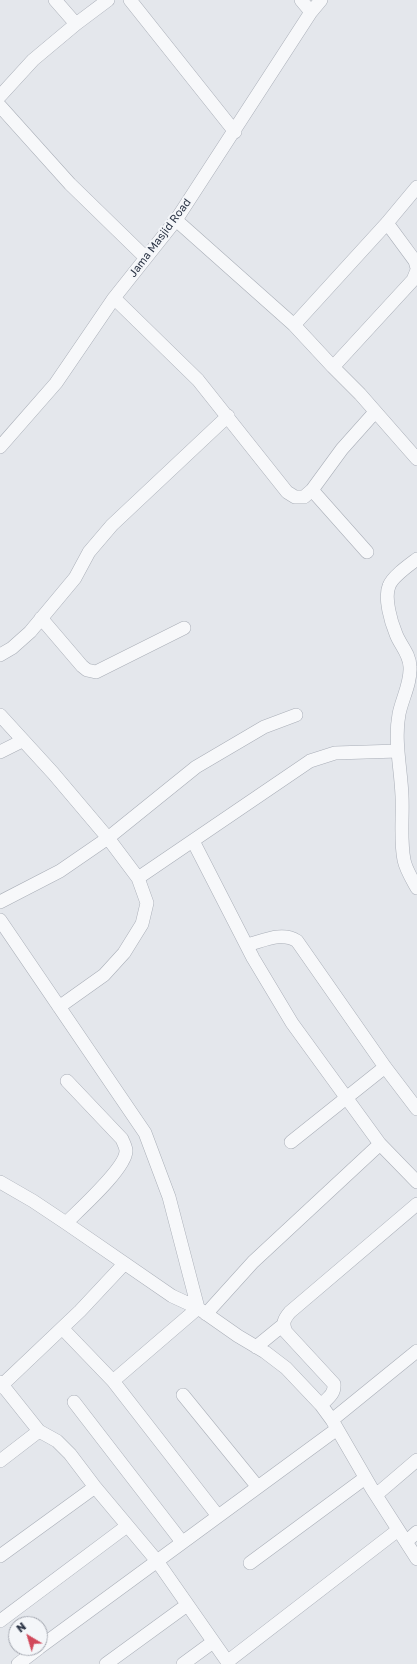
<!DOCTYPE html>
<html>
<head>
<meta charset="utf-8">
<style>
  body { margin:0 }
  #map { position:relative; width:417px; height:1664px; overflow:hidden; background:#e4e7ec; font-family:"Golos Text",sans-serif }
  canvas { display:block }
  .north { position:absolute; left:8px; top:1616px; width:40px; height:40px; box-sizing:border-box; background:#f4f6f9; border:1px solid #a4a8b1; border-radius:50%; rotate:322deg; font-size:11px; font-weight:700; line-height:16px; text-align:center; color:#2b3445 }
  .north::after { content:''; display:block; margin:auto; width:14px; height:18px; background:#d1495b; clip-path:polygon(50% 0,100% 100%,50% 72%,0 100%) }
</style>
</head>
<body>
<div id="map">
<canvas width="417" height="1664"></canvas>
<div class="north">N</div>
</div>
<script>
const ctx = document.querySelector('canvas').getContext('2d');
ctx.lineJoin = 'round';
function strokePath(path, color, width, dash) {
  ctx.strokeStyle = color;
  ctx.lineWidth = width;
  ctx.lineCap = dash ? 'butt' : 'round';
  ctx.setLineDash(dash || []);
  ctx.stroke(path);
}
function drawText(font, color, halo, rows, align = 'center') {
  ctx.font = font + ' "Golos Text",sans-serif';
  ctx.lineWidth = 4;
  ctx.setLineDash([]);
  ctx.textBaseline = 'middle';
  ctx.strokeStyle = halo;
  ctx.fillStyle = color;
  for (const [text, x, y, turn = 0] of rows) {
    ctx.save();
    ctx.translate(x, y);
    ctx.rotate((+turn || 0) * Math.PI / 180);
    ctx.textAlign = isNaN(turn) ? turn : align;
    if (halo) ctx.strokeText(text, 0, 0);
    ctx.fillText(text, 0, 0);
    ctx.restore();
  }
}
const minor = new Path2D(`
  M55,0L76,24
  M130,0L235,132
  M301,0L311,12
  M0,96L33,60L76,24L108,0
  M0,106L70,184L145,257
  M176,220L294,325L333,367L360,394L417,459
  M387,223L415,261L417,268
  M114,298L198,380L287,492L295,497H304L312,490
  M294,325L387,223L417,187
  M333,367L413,280L417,270
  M0,447L56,383L114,298L176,220L311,12L321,0
  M367,552L312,490L342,449L375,412
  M417,559C409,565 392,577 389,586C384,598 391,622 396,634C400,645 410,654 410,667C411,683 402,699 399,714C394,741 401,769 402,796C403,817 400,840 404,860C406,870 412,879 417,888
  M41,618L82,666L87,670L96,672L184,628
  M0,655L12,648L30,632L75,578L89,552L112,525L228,416
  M0,715L53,773L108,838L138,878L147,903L142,924L124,953L104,975L59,1007
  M0,752L22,741
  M193,841L253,958L292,1023L380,1144L417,1182
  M138,878L310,761L335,753L398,751
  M0,902L60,871L108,838L196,767L264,727L296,715
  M0,920L145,1133L169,1197L198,1308L113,1381
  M247,945C263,941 282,931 297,941L385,1067L417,1109
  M291,1142L385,1067
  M0,1182L33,1201L66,1223L172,1296L198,1308L238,1336L265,1352L286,1368L321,1405L332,1420L372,1489L417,1559
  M66,1223C80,1209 126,1168 126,1151C126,1147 123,1142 122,1139L67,1081
  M206,1314L253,1262L380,1144
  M62,1328L113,1381L218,1516
  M256,1347L283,1325
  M0,1382L39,1431L0,1461
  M0,1387L80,1311L124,1264
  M183,1395L257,1486
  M74,1402L182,1542
  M321,1405C328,1398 335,1394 334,1384L286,1332C282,1323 284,1319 290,1312L417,1204
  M332,1420L417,1351
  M39,1431L57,1441L70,1454L95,1487L157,1561L229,1664
  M376,1495L417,1460
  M406,1542L417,1532
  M0,1556L95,1487
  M250,1563L365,1478
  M0,1621L127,1526
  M40,1647L337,1429
  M227,1662L398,1530
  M18,1664L39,1648
  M106,1664L187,1605
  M183,1664L213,1642`);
const streetNames = [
  ["Jama Masjid Road",160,238,-53]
];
strokePath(minor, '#a9aeb7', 14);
strokePath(minor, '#f7f8fa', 13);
drawText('11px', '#2b3445', '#f4f6f9', streetNames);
</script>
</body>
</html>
